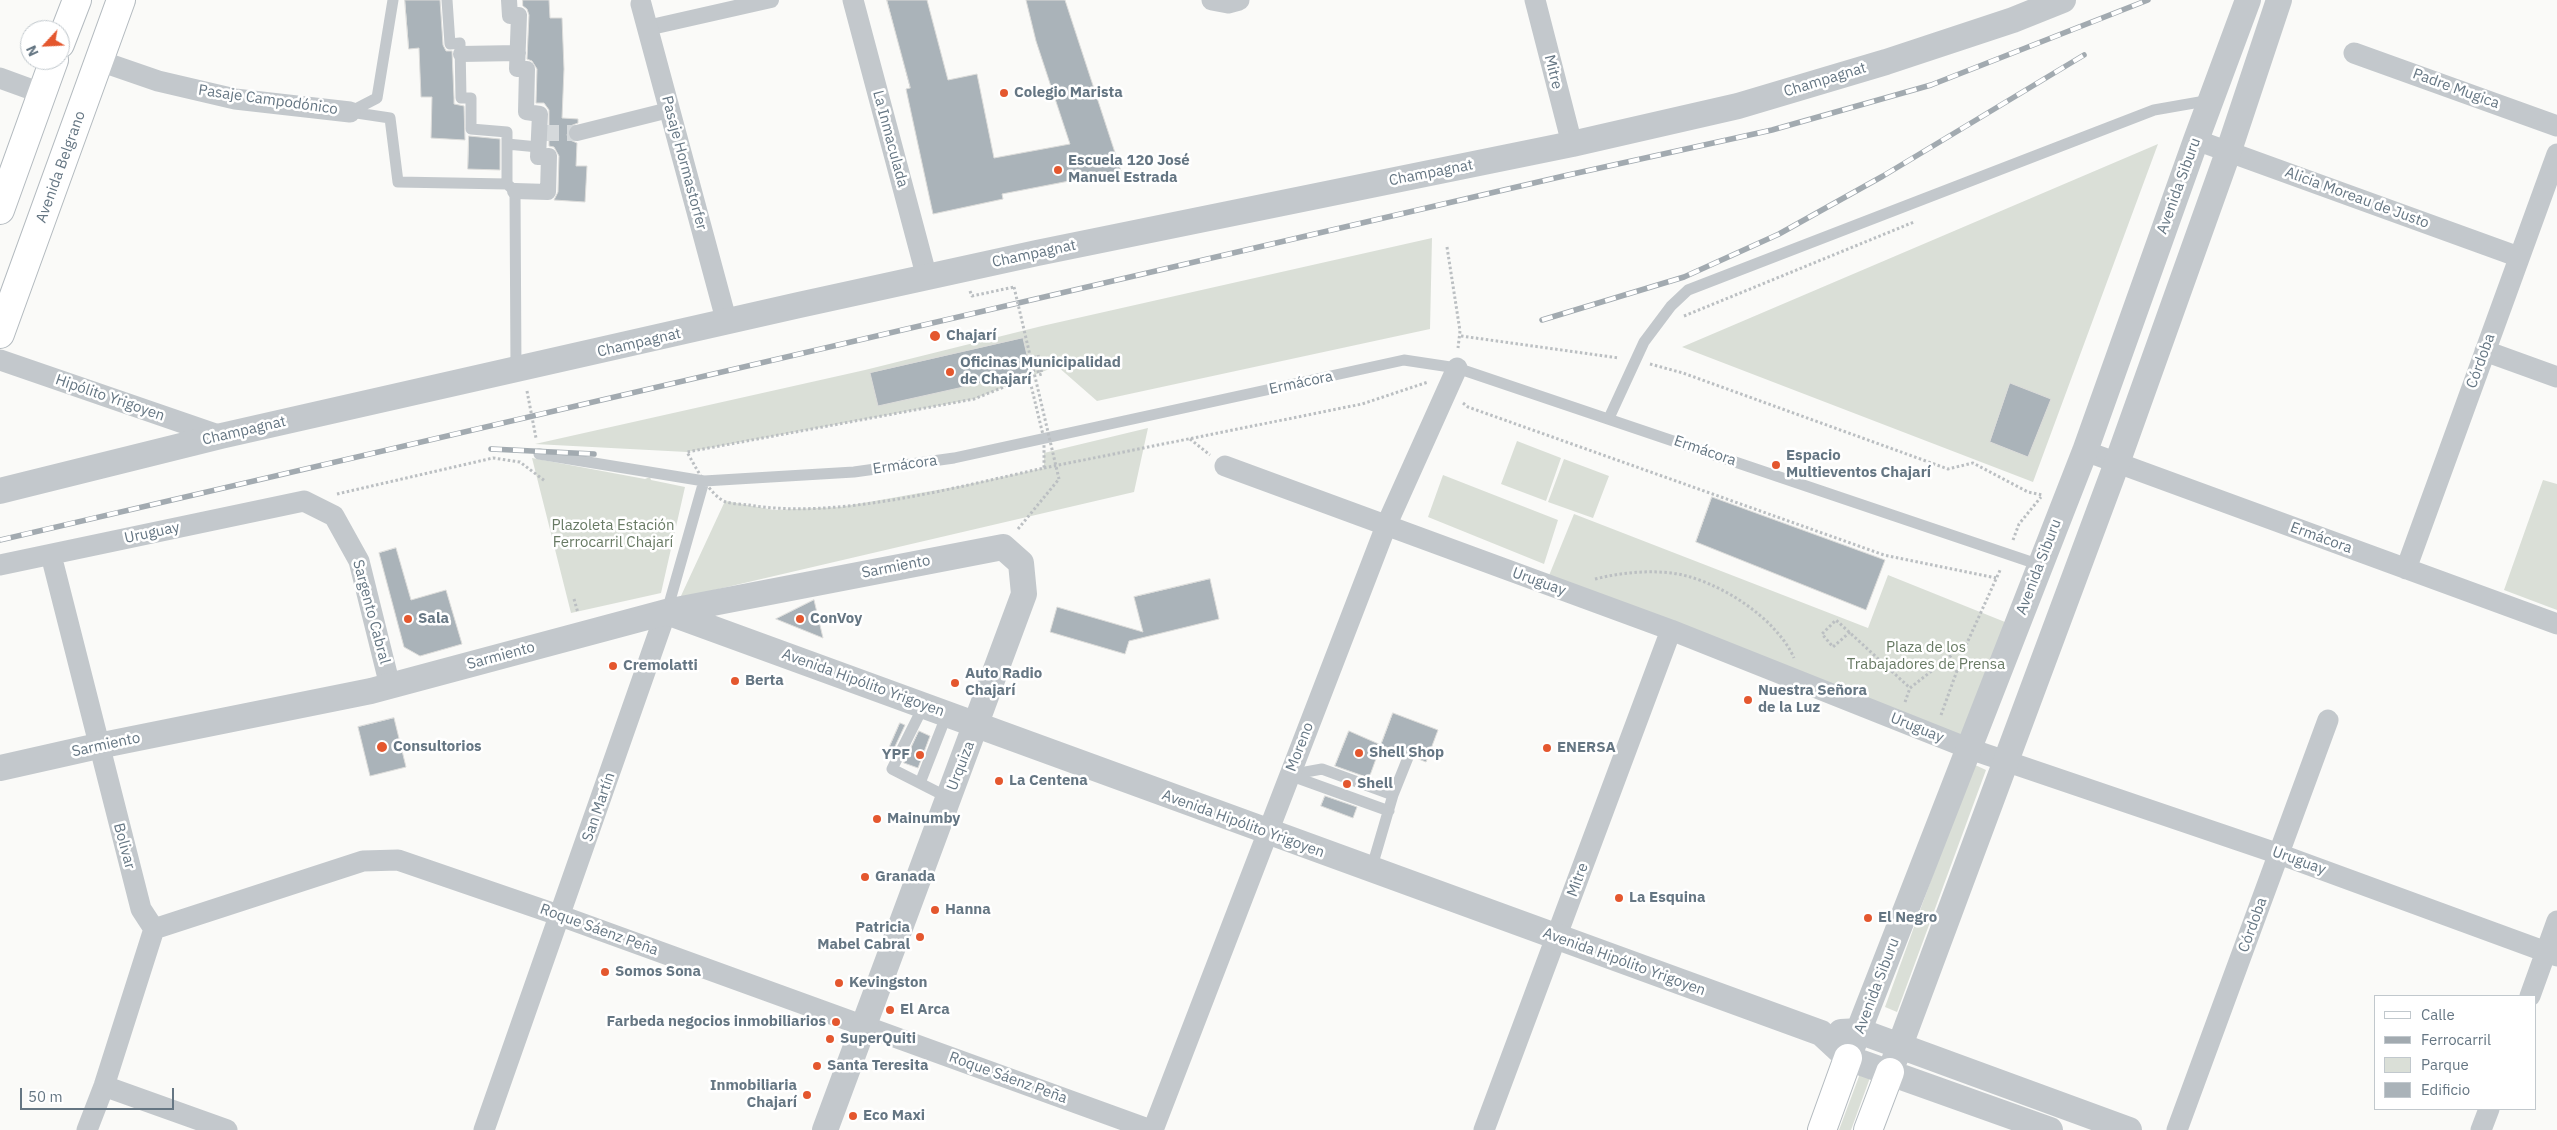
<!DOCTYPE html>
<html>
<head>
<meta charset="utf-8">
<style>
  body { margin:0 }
  #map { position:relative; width:2557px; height:1130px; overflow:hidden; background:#fafaf8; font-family:"IBM Plex Sans",sans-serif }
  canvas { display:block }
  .legend { position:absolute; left:2374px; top:995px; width:162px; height:115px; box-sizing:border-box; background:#fff; border:1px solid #c1c8cd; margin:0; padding:6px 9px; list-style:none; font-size:15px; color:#657683 }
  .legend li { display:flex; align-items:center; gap:10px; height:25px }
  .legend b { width:25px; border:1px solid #c1c8cd }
  .north { position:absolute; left:20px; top:20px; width:50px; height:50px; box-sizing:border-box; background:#fff; border:1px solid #c1c8cd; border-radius:50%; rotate:245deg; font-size:14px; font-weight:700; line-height:20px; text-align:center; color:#657683 }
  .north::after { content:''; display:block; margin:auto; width:18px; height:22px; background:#e4572e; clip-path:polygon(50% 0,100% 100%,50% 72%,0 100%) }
  .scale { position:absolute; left:20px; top:1088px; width:154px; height:22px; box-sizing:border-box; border:2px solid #657683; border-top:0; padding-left:6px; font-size:15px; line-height:18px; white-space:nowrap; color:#657683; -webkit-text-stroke:4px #fff; paint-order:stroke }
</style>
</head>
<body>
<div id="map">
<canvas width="2557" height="1130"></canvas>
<ul class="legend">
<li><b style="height:6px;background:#fff"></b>Calle</li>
<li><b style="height:6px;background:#a2aab0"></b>Ferrocarril</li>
<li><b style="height:14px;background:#dadfd7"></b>Parque</li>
<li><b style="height:14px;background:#aab3b9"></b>Edificio</li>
</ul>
<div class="north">N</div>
<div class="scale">50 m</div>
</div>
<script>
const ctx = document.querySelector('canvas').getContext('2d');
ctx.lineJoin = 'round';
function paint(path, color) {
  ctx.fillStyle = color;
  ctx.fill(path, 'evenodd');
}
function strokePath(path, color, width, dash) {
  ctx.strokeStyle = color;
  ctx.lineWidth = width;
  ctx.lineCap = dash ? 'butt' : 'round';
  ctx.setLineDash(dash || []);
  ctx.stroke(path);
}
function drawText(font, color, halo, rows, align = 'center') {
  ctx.font = font + ' "IBM Plex Sans",sans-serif';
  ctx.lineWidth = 5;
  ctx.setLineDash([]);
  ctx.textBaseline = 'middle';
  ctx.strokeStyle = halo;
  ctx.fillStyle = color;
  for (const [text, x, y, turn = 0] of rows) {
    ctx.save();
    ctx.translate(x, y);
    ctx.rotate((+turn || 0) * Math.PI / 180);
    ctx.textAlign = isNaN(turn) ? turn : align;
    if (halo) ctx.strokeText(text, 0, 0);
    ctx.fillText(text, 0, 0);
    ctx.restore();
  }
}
const green = new Path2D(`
  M2158,144L2033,482L1682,347Z
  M1432,238L1430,329L1097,401L1057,366L974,399L687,452L535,444L865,370L1042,326Z
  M1148,428L1134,492L680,598L725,501L774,510L840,507L960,486L1044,468V453Z
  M1517,441L1561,458L1546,501L1501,484Z
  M532,458L645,479L650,477L651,480L685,487L661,593L571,613Z
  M1564,459L1609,476L1593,518L1548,502Z
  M1443,475L1558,520L1544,564L1428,517Z
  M2543,480L2557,484V610L2504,590Z
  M1574,514L1868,628L1888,575L2005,622L1963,737L1548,578Z
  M1973,764L1986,770L1897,1012L1885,1007Z
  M1861,1071L1871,1075L1851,1130H1839Z`);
const building = new Path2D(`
  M405,0H440L443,45L446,51H452L454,98V104L464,106L465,140L431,138L432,97H421L419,48L409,49Z
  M523,0H549L550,18H562L564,69L562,118L578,119V123L570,126L567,135L570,140L577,143L576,166H587L585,202L554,200L558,192L559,156L554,147L549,146V110L544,103H536L537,69L532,61L527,59L529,15L527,9L523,6Z
  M887,0H927L948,80L977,74L994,158L1070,144L1036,41L1026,0H1065L1121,171L1002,194L1003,199L933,214L906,89L910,88Z
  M469,136L500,139V170L468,169Z
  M1023,338L1031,372L878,406L870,373Z
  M2010,383L2051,399L2028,457L1990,442Z
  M1712,497L1885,560L1866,610L1696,542Z
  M396,548L411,600L446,590L462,644L420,656L404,647L379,553Z
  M1210,579L1219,619L1129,641L1125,654L1050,632L1057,607L1143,632L1134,597Z
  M814,600L823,638L776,619Z
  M1393,713L1438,730L1426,762L1416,758L1415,751L1411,748L1405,749L1402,753L1381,745Z
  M394,718L406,767L370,776L358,727Z
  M900,723L905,725L890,757L886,755Z
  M919,731L930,736L918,768L904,763Z
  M1349,731L1381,745L1369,778L1335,766Z
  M1325,796L1357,807L1353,818L1321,806Z`);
const pedestrianTunnel = new Path2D(`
  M543,133H577`);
const path = new Path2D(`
  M1447,247L1460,331L1458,348
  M970,291L972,296L1014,287
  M1684,316L1914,222
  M1461,336L1619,358
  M1030,356L1034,355L1039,375L1042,374L1038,355
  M1650,364L1683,373L1948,469L1973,463L2028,492L2043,495
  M1029,377L1044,439V468C956,487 837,520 749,505C742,504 733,504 726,502C710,496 695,466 687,452L974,399Z
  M527,391L536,438
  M1463,403L1468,407L1884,555L1996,578
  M1190,439L1210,455
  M1044,468L1362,404L1428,382
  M337,494L493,458L520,462L545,481
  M1018,529L1059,479
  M2013,540L2019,524L2041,497
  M1595,579C1620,573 1645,570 1671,573C1715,578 1776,617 1794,658
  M574,599L578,613
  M1850,632L1833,647L1822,634L1836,620L1910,688L1967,643L2001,568
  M1905,702L1910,688
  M1941,715L1967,643`);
const service = new Path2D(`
  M447,0L450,44L460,43L461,98H471V129L507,132V184
  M350,112L390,118L398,182L507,184L515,191L516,370
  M350,112L377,98L393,0
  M507,144L538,147
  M1609,418L1644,342L1671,306L1688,290L2154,110L2211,100
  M539,454L704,481L854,472L954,458L1404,360L1457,368L2040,565
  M667,611L704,481
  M924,705L892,769L949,798
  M1289,775L1322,769L1393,795L1371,870
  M1289,775L1389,811
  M920,783L947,714
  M1393,795L1409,755`);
const pedestrian = new Path2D(`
  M509,0L510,16L519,15L517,69H527L526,112L540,114L538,157L549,156L548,192L515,191
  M647,28L771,0
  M461,54L518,53
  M577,133L669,110`);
const minor = new Path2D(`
  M853,0L927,278
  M1212,0L1228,3L1239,0
  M1535,0L1572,144
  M641,4L727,323
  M2354,53L2557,126
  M100,61L158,81L235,99L350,112
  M0,78L41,93
  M2196,140L2519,257
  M2485,351L2557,377
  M0,360L221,436
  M2085,451L2557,624
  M1225,466L1671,630L1970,749L2279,854L2557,956
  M51,555L141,909L154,929L104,1086L87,1130
  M0,565L304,501L334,516L359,561L390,686
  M2406,569L2557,154
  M154,929L363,861L398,860L561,916L1151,1130
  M2530,996L2557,921
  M104,1086L227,1130
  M484,1130L666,612
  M1153,1130L1386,526L1457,368
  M1484,1130L1671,630
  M2177,1130L2328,720
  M2481,1130L2489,1109`);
const tertiary = new Path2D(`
  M0,491L221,436L799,305L1037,253L1572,144L1738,106L1886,62L2013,20L2063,0
  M667,612L1821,1033L1848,1058L2050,1130
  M0,768L98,746L371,691L666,612L1003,547L1021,563L1024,594L825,1130
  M1841,1032L1859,1031L2129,1130
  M1848,1058L2085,451L2196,140L2248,0
  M1890,1072L2117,463L2229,150L2279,0`);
const secondary = new Path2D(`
  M60,44L77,0
  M0,210L54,60
  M0,334L121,0
  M1822,1130L1848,1058
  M1868,1130L1890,1072`);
const rail = new Path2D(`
  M1542,320L1684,277L1779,234L1883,176L2084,55
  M491,449L594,454
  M0,540L1568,175L1772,130L1931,85L2148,0`);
const pathBridge = new Path2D(`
  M1014,287L1059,479`);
const markers = [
  [1004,93,5,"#e4572e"],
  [1058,170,5,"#e4572e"],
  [935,336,6,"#e4572e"],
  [950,372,5,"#e4572e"],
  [1776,465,5,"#e4572e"],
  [408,619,5,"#e4572e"],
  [800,619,5,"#e4572e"],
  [613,666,5,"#e4572e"],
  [735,681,5,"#e4572e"],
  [955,683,5,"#e4572e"],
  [1748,700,5,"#e4572e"],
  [382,747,6,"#e4572e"],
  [1547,748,5,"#e4572e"],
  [1359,753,5,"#e4572e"],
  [920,755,5,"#e4572e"],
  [999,781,5,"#e4572e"],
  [1347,784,5,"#e4572e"],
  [877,819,5,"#e4572e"],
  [865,877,5,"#e4572e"],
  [1619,898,5,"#e4572e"],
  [935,910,5,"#e4572e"],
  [1868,918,5,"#e4572e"],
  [920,937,5,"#e4572e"],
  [605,972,5,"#e4572e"],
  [839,983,5,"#e4572e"],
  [890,1010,5,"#e4572e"],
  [836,1022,5,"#e4572e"],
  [830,1039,5,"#e4572e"],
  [817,1066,5,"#e4572e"],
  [807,1095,5,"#e4572e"],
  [853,1116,5,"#e4572e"]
];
const streetNames = [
  ["Mitre",1553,72,76],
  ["Champagnat",1825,80,-17],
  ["Padre Mugica",2456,89,20],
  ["Pasaje Campodónico",268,100,8],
  ["La Inmaculada",890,139,75],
  ["Pasaje Hormastorfer",684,163,75],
  ["Avenida Belgrano",61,167,-70],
  ["Champagnat",1431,173,-11],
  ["Avenida Siburu",2179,186,-70],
  ["Alicia Moreau de Justo",2357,198,20],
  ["Champagnat",1034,254,-12],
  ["Champagnat",639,343,-13],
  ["Córdoba",2481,361,-70],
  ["Ermácora",1301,383,-12],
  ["Hipólito Yrigoyen",110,398,19],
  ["Champagnat",244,431,-13],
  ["Ermácora",1705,451,19],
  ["Ermácora",905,465,-8],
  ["Uruguay",152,533,-12],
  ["Ermácora",2321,538,20],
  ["Sarmiento",896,567,-11],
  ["Avenida Siburu",2039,567,-69],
  ["Uruguay",1539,582,20],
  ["Sargento Cabral",371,612,75],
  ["Sarmiento",501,656,-15],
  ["Avenida Hipólito Yrigoyen",863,683,20],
  ["Uruguay",1917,728,22],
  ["Sarmiento",106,745,-12],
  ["Moreno",1300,747,-69],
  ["Urquiza",961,766,-69],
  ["San Martín",599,807,-71],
  ["Avenida Hipólito Yrigoyen",1243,824,20],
  ["Bolivar",124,846,75],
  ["Uruguay",2299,861,20],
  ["Mitre",1578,880,-70],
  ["Córdoba",2253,925,-70],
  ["Roque Sáenz Peña",599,930,20],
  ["Avenida Hipólito Yrigoyen",1624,962,20],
  ["Avenida Siburu",1877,986,-69],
  ["Roque Sáenz Peña",1008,1078,20]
];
const poiNames = [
  ["Colegio Marista",1014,93],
  ["Escuela 120 José",1068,161],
  ["Manuel Estrada",1068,178],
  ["Chajarí",946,336],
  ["Oficinas Municipalidad",960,363],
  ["de Chajarí",960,380],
  ["Espacio",1786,456],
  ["Multieventos Chajarí",1786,473],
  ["Sala",418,619],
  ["ConVoy",810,619],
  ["Cremolatti",623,666],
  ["Auto Radio",965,674],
  ["Chajarí",965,691],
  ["Berta",745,681],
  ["Nuestra Señora",1758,691],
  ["de la Luz",1758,708],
  ["Consultorios",393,747],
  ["ENERSA",1557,748],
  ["Shell Shop",1369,753],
  ["YPF",910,755,"right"],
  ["La Centena",1009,781],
  ["Shell",1357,784],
  ["Mainumby",887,819],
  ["Granada",875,877],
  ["La Esquina",1629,898],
  ["Hanna",945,910],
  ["El Negro",1878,918],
  ["Patricia",910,928,"right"],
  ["Mabel Cabral",910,945,"right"],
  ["Somos Sona",615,972],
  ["Kevingston",849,983],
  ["El Arca",900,1010],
  ["Farbeda negocios inmobiliarios",826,1022,"right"],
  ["SuperQuiti",840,1039],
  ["Santa Teresita",827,1066],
  ["Inmobiliaria",797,1086,"right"],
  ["Chajarí",797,1103,"right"],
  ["Eco Maxi",863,1116]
];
const parkNames = [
  ["Plazoleta Estación",613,526],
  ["Ferrocarril Chajarí",613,543],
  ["Plaza de los",1926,648],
  ["Trabajadores de Prensa",1926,665]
];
paint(green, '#dadfd7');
paint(building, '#aab3b9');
strokePath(building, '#dcdcda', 1);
strokePath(pedestrianTunnel, '#d5d9db', 16, [16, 8]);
strokePath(secondary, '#b3babf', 30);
strokePath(path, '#bbbfc2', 3, [2.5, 2.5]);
strokePath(service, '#c3c8cc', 11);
strokePath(pedestrian, '#c3c8cc', 16);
strokePath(minor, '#c3c8cc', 21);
strokePath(tertiary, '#c3c8cc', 26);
strokePath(secondary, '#fff', 28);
strokePath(rail, '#a2aab0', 5.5);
strokePath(rail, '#fff', 4, [11]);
strokePath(pathBridge, '#bbbfc2', 3, [2.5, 2.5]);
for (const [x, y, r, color] of markers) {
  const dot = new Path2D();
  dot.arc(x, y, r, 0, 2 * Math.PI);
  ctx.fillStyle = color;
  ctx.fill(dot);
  strokePath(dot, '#fff', 2);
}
drawText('15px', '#657683', '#fff', streetNames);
drawText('bold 15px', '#657683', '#fff', poiNames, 'left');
drawText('15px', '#687a64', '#fff', parkNames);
</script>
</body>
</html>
